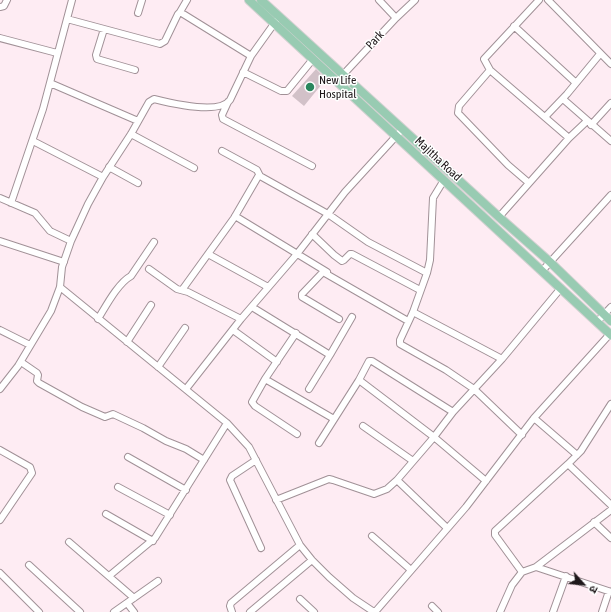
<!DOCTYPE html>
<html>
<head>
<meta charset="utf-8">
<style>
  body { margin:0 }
  #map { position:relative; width:611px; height:612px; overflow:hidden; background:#feecf3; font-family:"Asap Condensed","Noto Sans Devanagari",sans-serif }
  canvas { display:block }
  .north { position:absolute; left:563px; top:564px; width:40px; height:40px; -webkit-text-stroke:3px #fff; paint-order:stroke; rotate:117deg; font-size:11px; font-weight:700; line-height:16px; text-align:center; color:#1f191b }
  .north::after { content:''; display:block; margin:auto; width:14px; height:18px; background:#1f191b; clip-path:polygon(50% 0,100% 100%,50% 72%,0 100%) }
</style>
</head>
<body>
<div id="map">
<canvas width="611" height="612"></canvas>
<div class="north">उ</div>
</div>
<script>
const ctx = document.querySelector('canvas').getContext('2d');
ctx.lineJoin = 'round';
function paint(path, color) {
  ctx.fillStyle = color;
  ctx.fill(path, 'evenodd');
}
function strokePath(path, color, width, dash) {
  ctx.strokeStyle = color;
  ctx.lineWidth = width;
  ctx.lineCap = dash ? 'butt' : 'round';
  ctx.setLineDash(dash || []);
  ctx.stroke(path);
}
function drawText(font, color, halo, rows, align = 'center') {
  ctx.font = font + ' "Asap Condensed",sans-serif';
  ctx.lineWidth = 3;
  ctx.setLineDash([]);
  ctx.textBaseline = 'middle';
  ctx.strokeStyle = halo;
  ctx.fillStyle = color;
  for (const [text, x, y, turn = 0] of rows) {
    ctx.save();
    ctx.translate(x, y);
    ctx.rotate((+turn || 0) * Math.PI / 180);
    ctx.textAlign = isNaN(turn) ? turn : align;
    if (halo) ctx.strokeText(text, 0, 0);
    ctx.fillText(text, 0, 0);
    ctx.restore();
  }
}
const building = new Path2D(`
  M316,69L326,79L304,106L292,96Z`);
const minor = new Path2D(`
  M379,0L396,18
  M539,0L484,59L490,70L569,138
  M548,0L611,64
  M0,7L4,6L7,0
  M180,12L187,0
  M138,13L142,0
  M67,19L160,44L165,41L178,14L180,12L251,56
  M514,26L576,83
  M104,29L96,55L97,59L135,70
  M0,38L57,53
  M490,70L459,106L458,113L508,165L529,183
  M243,72L281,91H287L313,59
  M340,78L396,18L415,0
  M50,83L138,121
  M563,99L611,141
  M228,102L222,115L223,119L312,166
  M545,117L567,94L600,54
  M591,125L611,103
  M131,134L194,168
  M33,141L103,177
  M222,151L257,170L260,176L328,214L368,242L427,273L430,260L433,198L444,180
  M109,167L138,183
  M0,198L35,213L50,231L71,241
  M11,203L43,109L72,0
  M235,216L327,272
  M499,217L569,138L587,121
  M312,234L334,255L342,261L344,260L350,254H352L420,290
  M0,241L64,262
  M208,254L268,287
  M149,269L177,289L188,292L241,319
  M542,271L611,195
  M427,273L413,312L400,340V344L446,370L474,389L522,435
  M60,287L227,423L249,447L300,545L312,560L329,577L353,598L374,612
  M182,290L234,218L259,175
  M252,307L330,355L352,317
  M413,312L502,359
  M98,319C106,306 118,283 131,276L154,242
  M339,319L302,297V294L323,272L408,321
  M597,322L611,307
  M0,330L30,345
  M233,330L277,362
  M296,333L265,379L252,402L255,406L297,434
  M127,342L151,305
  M21,362L37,373L38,375L37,381L39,383L82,407L105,417L113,414L143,428L166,441L186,449L204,460
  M158,367L185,328
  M265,379L334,419
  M359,380L369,361H372L453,412
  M0,389L18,366L51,311L60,287L62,267L71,241L88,204L103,177L131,134L149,102L154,99C170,103 219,115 230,100L251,56L276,21
  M186,389L241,319L297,254L345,192L399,133
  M309,389L330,355
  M534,418L577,455
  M363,426L413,461
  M319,443L359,380L434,437L486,481
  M0,450L30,467L32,473L0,520
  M128,457L186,490
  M256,460L232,476L230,480L261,548
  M568,464L581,451L611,404
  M118,487L170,515
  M276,500L329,479L333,480L374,494L387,489L397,480
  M106,514L153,541
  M594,522L611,538
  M447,528L397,480L434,437L453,412L502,359L561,288
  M372,536L411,570
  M69,542L134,598
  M29,565L80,612
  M536,567L611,592
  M522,572L495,535V531L568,464L611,505
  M0,573L39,612
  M109,576L155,538L227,423
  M300,599L314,612
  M127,603L134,612
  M432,606L438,612
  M114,612L158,581
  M232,612L230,606L231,603L300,545
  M250,612L312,560
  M375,612L466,507L534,418L610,334
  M500,612L512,585L522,572L536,567L611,510
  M553,612L566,576
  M602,612L609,591`);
const major = new Path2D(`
  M249,0L611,335
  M261,0L499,217L550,262L611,321`);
const markers = [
  [310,87,5,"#2a875e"]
];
const streetNames = [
  ["Park",375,40,-47],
  ["Majitha Road",438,159,43]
];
const poiNames = [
  ["New Life",319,80],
  ["Hospital",319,94]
];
paint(building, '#d2c1c8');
strokePath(minor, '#a19197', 8);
strokePath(major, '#d2d1d1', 10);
strokePath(minor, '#fff', 6);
strokePath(major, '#98cbb2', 8);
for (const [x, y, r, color] of markers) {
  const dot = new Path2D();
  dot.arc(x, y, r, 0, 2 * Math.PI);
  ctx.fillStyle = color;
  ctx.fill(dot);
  strokePath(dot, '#fff', 1.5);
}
drawText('12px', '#1f191b', '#fff', streetNames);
drawText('12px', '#1f191b', '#fff', poiNames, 'left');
</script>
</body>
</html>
